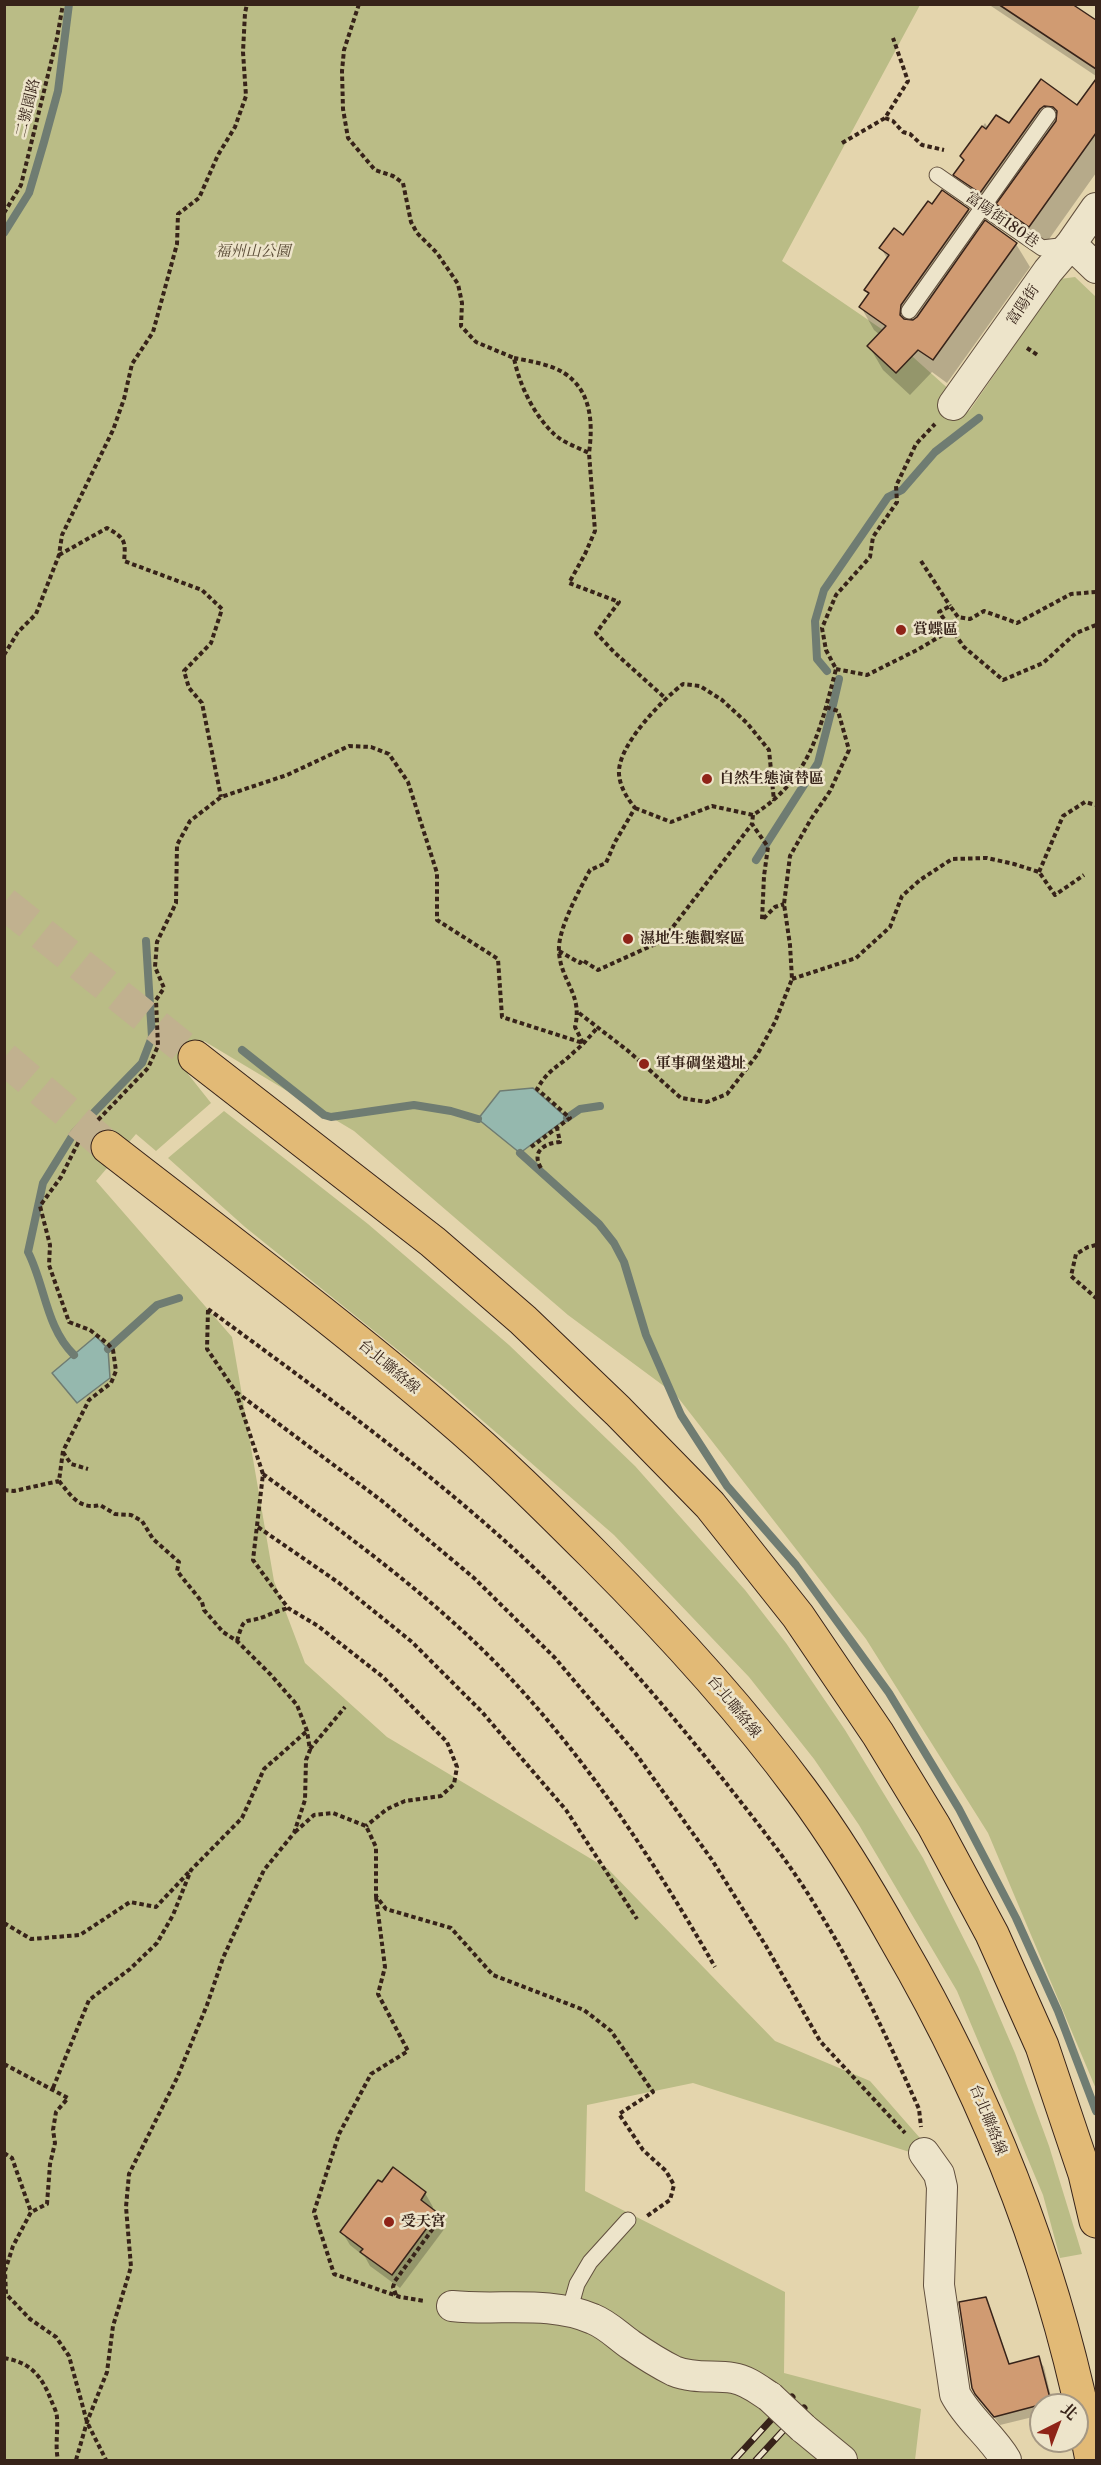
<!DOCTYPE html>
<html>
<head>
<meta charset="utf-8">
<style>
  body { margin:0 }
  #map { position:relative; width:1101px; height:2465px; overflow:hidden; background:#e4d5ad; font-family:"Libre Caslon Text","Noto Serif TC",serif }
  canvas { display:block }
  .frame { position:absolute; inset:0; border:6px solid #372319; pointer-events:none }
  .north { position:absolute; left:1029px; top:2393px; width:60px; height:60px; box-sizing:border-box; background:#ede4ca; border:2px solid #a49783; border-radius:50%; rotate:42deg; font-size:16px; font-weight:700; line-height:24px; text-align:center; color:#372319 }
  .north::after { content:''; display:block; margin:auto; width:21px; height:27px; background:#8f2418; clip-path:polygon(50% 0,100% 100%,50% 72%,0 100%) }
</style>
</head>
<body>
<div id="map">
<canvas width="1101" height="2465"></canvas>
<div class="frame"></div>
<div class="north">北</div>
</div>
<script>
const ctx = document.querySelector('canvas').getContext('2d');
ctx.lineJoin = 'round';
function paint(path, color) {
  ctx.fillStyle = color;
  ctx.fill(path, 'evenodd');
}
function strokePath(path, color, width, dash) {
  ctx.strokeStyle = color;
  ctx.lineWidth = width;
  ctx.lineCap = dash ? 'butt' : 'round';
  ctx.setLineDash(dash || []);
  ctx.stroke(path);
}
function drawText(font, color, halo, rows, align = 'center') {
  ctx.font = font + ' "Libre Caslon Text","Noto Serif TC",serif';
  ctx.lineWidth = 5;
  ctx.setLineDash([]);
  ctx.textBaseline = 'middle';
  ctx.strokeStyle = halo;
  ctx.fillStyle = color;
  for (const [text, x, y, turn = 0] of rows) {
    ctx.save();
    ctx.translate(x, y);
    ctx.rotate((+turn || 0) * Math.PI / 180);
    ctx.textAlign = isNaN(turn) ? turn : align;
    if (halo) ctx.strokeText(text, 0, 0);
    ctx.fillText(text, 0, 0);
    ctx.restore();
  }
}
const green = new Path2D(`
  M5,5H920L782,261L883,330L953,393L965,414L970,410L1060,279L1075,277L1096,297V2089L988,1833L866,1639L676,1395L568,1315L354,1131L204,1041L188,1074L211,1103L156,1151L136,1134L96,1181L232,1337L274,1581L305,1663L387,1737L608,1869L775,2041L870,2081L941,2162L693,2083L587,2105L585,2191L785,2292L784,2373L921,2409L915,2460H5Z
  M224,1111L368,1224L509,1345L635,1466L745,1590L786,1643L845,1730L923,1858L978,1967L1015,2053L1049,2146L1082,2254L1060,2258L1043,2195L957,1991L859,1825L814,1759L749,1677L614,1535L445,1388L245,1227L168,1158Z`);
const water = new Path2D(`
  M533,1088L567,1118L520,1153L478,1119L500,1091Z
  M96,1336L108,1349L110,1378L77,1403L52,1373Z`);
const shadow = new Path2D(`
  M988,4H1070L1096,22V76Z
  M1041,81L1087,114L1096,125V173L1042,249L1011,227L1000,207L994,215L968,197L955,175L965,162L962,156L985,123L988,128L1009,126Z
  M933,206L968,210L980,231L1016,244L1030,267L947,383L932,372L910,395L883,370L869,346L880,335L874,330L861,307L869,295L866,290L888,260L881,248L904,237Z
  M393,2169L425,2193L433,2207L432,2210L437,2214L445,2228L400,2288L370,2266L365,2257L350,2245L342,2232Z
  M985,2299L1010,2365L1038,2358L1044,2367L1053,2405H1041V2415L1000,2425L979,2397Z`);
const stream = new Path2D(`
  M4,233L29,193L44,142L58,91L69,4
  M827,671L817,659L815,621L824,590L888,497L902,490L935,452L979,418
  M833,705L839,679
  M756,860L818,763L831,712
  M242,1050L324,1115L331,1117L414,1105L451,1111L478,1119
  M567,1118L580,1109L600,1106
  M520,1153L599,1224L614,1243L624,1262L646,1335L681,1415L727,1486L796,1565L889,1693L959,1809L1016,1918L1058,2011L1096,2111
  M108,1349L157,1305L179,1298
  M74,1355C46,1328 45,1285 28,1252L43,1183L74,1133L142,1063L152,1037L146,941`);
const building = new Path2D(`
  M998,4H1072L1096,20V69Z
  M1041,79L1077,105L1096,79V133L1029,227L996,204L1056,121L1057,111L1053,107L1044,106L1040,109L980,193L953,175L964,160L960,156L982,126L986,129L996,115L1009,123Z
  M942,190L969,209L901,305L900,315L904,319L913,320L917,317L985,220L1017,243L933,360L918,350L896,373L867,346L886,326L859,307L869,293L864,290L889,255L879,248L894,228L903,235L928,201L932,204Z
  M393,2167L426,2192L421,2200L438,2213L392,2275L360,2252L363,2249L340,2232L378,2180L382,2182Z
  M986,2297L1009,2364L1039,2356L1051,2402L994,2417L975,2394L972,2388L959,2302Z`);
const highwayTunnel = new Path2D(`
  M4,903L195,1057
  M4,1058L108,1147`);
const path = new Path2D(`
  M359,4L344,50L342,71L343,109L348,138L375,170L393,176L403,183L411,222L417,233L437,253L458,284L462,303L461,326L476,342L514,358C519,384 533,413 552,432C561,442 577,447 589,453L595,531L585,554L569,583L619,602L596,633L614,652L665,698
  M885,118L893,121L903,132L910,134L922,145L944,150
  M842,143L885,118L908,81L893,38
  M4,213L21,185L57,38L63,4
  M1027,348L1039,356
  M514,358C529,361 550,364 564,373C592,391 593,424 589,453
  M59,555L107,528C125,538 126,541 124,561L202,590L222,609L211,643L184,671L189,688L202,703L221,797
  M921,561L950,606
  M1096,592L1071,594L1017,623L984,611L970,619L958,617L950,606L939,612L964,647L1003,680L1043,663L1076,633L1096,625
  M4,655L18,632L36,614L59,555L62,535L113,430L124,399L132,364L153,332L177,244L178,214L199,198L218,155L235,127L246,96L243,52L245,13L247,4
  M836,669L867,675L917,650L951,630
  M635,808L671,822L712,806L753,815C810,779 820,731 836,669L826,650L822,628L836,595L870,557L873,537L897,502L896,486L916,444L935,424
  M753,815L752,824L768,847L764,876L762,920L775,907L784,904
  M1039,872L1063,816L1085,802L1096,805
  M559,951L580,963L582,960L598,970L662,941L752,824
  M792,979L856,958L890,927L902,896L920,880L952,859L987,858L1014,864L1039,872L1055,895L1084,875
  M579,1013L627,1050L681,1098L707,1102L727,1094L757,1055L775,1022L792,979L790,945L784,904L790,856L811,819L830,791L849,750L838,711L826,707
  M583,1043L575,1027C583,994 561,982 559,952C557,930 580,889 590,870L606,863L615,842L635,808C627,798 620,787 619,774C617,746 662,700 683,684L700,686L722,700L747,723L769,750L774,801
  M98,1120L148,1068L158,1046L156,1000L164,988L155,967L157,942L176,903L177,845L190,821L221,797L287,775L349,746L371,747L389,754L408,782L437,873V920L498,959L502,1017L583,1043
  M531,1147L570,1118L537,1089C550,1067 558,1068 574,1052C583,1045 590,1036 598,1027
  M541,1168C531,1152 544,1143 560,1142L557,1128
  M1096,1245L1088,1247L1076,1254L1071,1276L1096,1298
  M208,1309C309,1383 411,1457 505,1541C584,1612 656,1694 722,1778C755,1820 790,1863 818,1910C858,1974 888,2040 919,2109L921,2127
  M208,1310L207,1349L236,1392L263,1474L253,1560L288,1608L318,1626L383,1677L447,1742L457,1767L454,1784L441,1796L405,1801L387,1809L366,1826
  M236,1392L382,1501L474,1578L555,1658L636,1754L712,1860L766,1946L820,2041L905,2133
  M63,1452L71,1464L88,1469
  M263,1474C351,1538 440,1602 514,1682C593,1768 657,1866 715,1967
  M4,1490L14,1491L59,1481
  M258,1527L339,1583L412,1642L482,1712L566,1810L637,1919
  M237,1641C245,1613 244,1625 266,1616C273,1613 281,1610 288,1608
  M310,1749L345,1707
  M295,1832L314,1815L333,1813L366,1826L376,1847V1896L386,1909L451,1928L493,1975L584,2010L611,2031L653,2092L619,2114L643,2150L666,2171L674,2185L670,2200L647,2216
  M376,1897L385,1967L378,1994L408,2051L371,2074L339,2134L314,2212L334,2274L400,2297L425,2301
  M4,1923L31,1939L80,1935L130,1902L156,1907L189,1872
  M4,2064L68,2098L56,2112L53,2130L55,2143L50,2164L47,2204L31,2212L13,2246L5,2271L6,2294L30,2319L56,2337L69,2356L87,2422L106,2460
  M53,2088L89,2000L130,1969L157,1943L173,1915L191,1870L242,1818L264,1769L307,1731
  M4,2153L12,2158L31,2212
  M396,2295L393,2287L395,2281L442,2216
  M4,2358C30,2362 42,2376 51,2400C53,2405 57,2412 57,2418C58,2432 55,2446 58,2460
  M76,2460L87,2422L107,2372L113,2326L131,2267L126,2207L129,2174L177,2078L207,2005L223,1958L243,1914L264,1870L294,1833L305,1800L306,1760L310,1750L307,1731L297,1705L271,1675L237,1641L223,1632L204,1610L202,1602L177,1571L179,1562L153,1539L142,1521L131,1515L115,1514L100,1505C80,1510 71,1496 59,1481L63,1451L89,1400L111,1383L116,1371L113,1350L108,1344L90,1330L69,1322L49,1265L50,1245L40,1206L61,1177L79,1141`);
const lane = new Path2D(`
  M937,175L1042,248L1068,245
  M909,311L1048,115
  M569,2312L577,2284L590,2262L628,2220`);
const street = new Path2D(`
  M1071,244L1096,268
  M953,405L1048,271L1071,244L1096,208
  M924,2153L939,2174L942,2187L939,2285L955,2394C968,2419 992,2436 1006,2460
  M452,2306C499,2311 549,2300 593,2319C608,2325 618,2336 631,2345C644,2354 660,2364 674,2371C693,2379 714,2375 733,2378C747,2380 759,2390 770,2397
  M803,2428L842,2460`);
const highway = new Path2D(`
  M195,1057L433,1242L523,1320L618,1411L710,1505L798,1616L878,1734L934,1826L992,1934L1042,2046L1085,2174L1096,2221
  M108,1147C221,1235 337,1321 446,1415C498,1459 546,1507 594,1555C668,1629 739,1706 801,1790C836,1837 867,1888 896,1940C991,2103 1058,2274 1092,2460`);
const rail = new Path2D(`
  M734,2460L792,2397
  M756,2460L804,2408`);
const streetBridge = new Path2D(`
  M770,2397L803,2428`);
const markers = [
  [901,630,6,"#8f2418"],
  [707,779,6,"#8f2418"],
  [628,939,6,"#8f2418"],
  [644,1064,6,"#8f2418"],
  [389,2222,6,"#8f2418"]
];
const streetNames = [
  ["二號園路",28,108,-76],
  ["富陽街180巷",1002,220,35],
  ["富陽街",1023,305,-55],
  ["台北聯絡線",389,1367,40],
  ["台北聯絡線",734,1707,51],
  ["台北聯絡線",988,2120,68]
];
const parkNames = [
  ["福州山公園",253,252]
];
const poiNames = [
  ["賞蝶區",913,630],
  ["自然生態演替區",719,779],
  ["濕地生態觀察區",640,939],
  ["軍事碉堡遺址",656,1064],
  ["受天宮",401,2222]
];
paint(green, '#babc86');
paint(water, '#95b8ae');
strokePath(water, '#6f7c72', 1.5);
paint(shadow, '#0003');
strokePath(stream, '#6f7c72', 8);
paint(building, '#d09b72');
strokePath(building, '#372319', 1.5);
strokePath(highwayTunnel, '#c1b18f', 33, [33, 16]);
strokePath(lane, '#62503e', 17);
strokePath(street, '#62503e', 32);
strokePath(highway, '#372319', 35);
strokePath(path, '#372319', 4, [4.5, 3]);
strokePath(lane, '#ede4ca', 15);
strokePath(street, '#ede4ca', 30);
strokePath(highway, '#e2ba76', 33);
strokePath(rail, '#372319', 7);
strokePath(rail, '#ede4ca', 4.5, [14]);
strokePath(streetBridge, '#62503e', 32, []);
strokePath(streetBridge, '#ede4ca', 30);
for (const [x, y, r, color] of markers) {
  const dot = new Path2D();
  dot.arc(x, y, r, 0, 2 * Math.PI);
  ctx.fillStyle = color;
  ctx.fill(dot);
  strokePath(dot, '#ede4ca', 2);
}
drawText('15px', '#372319', '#ede4ca', streetNames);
drawText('italic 15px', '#584934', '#ede4ca', parkNames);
drawText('bold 15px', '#372319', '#ede4ca', poiNames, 'left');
</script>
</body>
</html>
